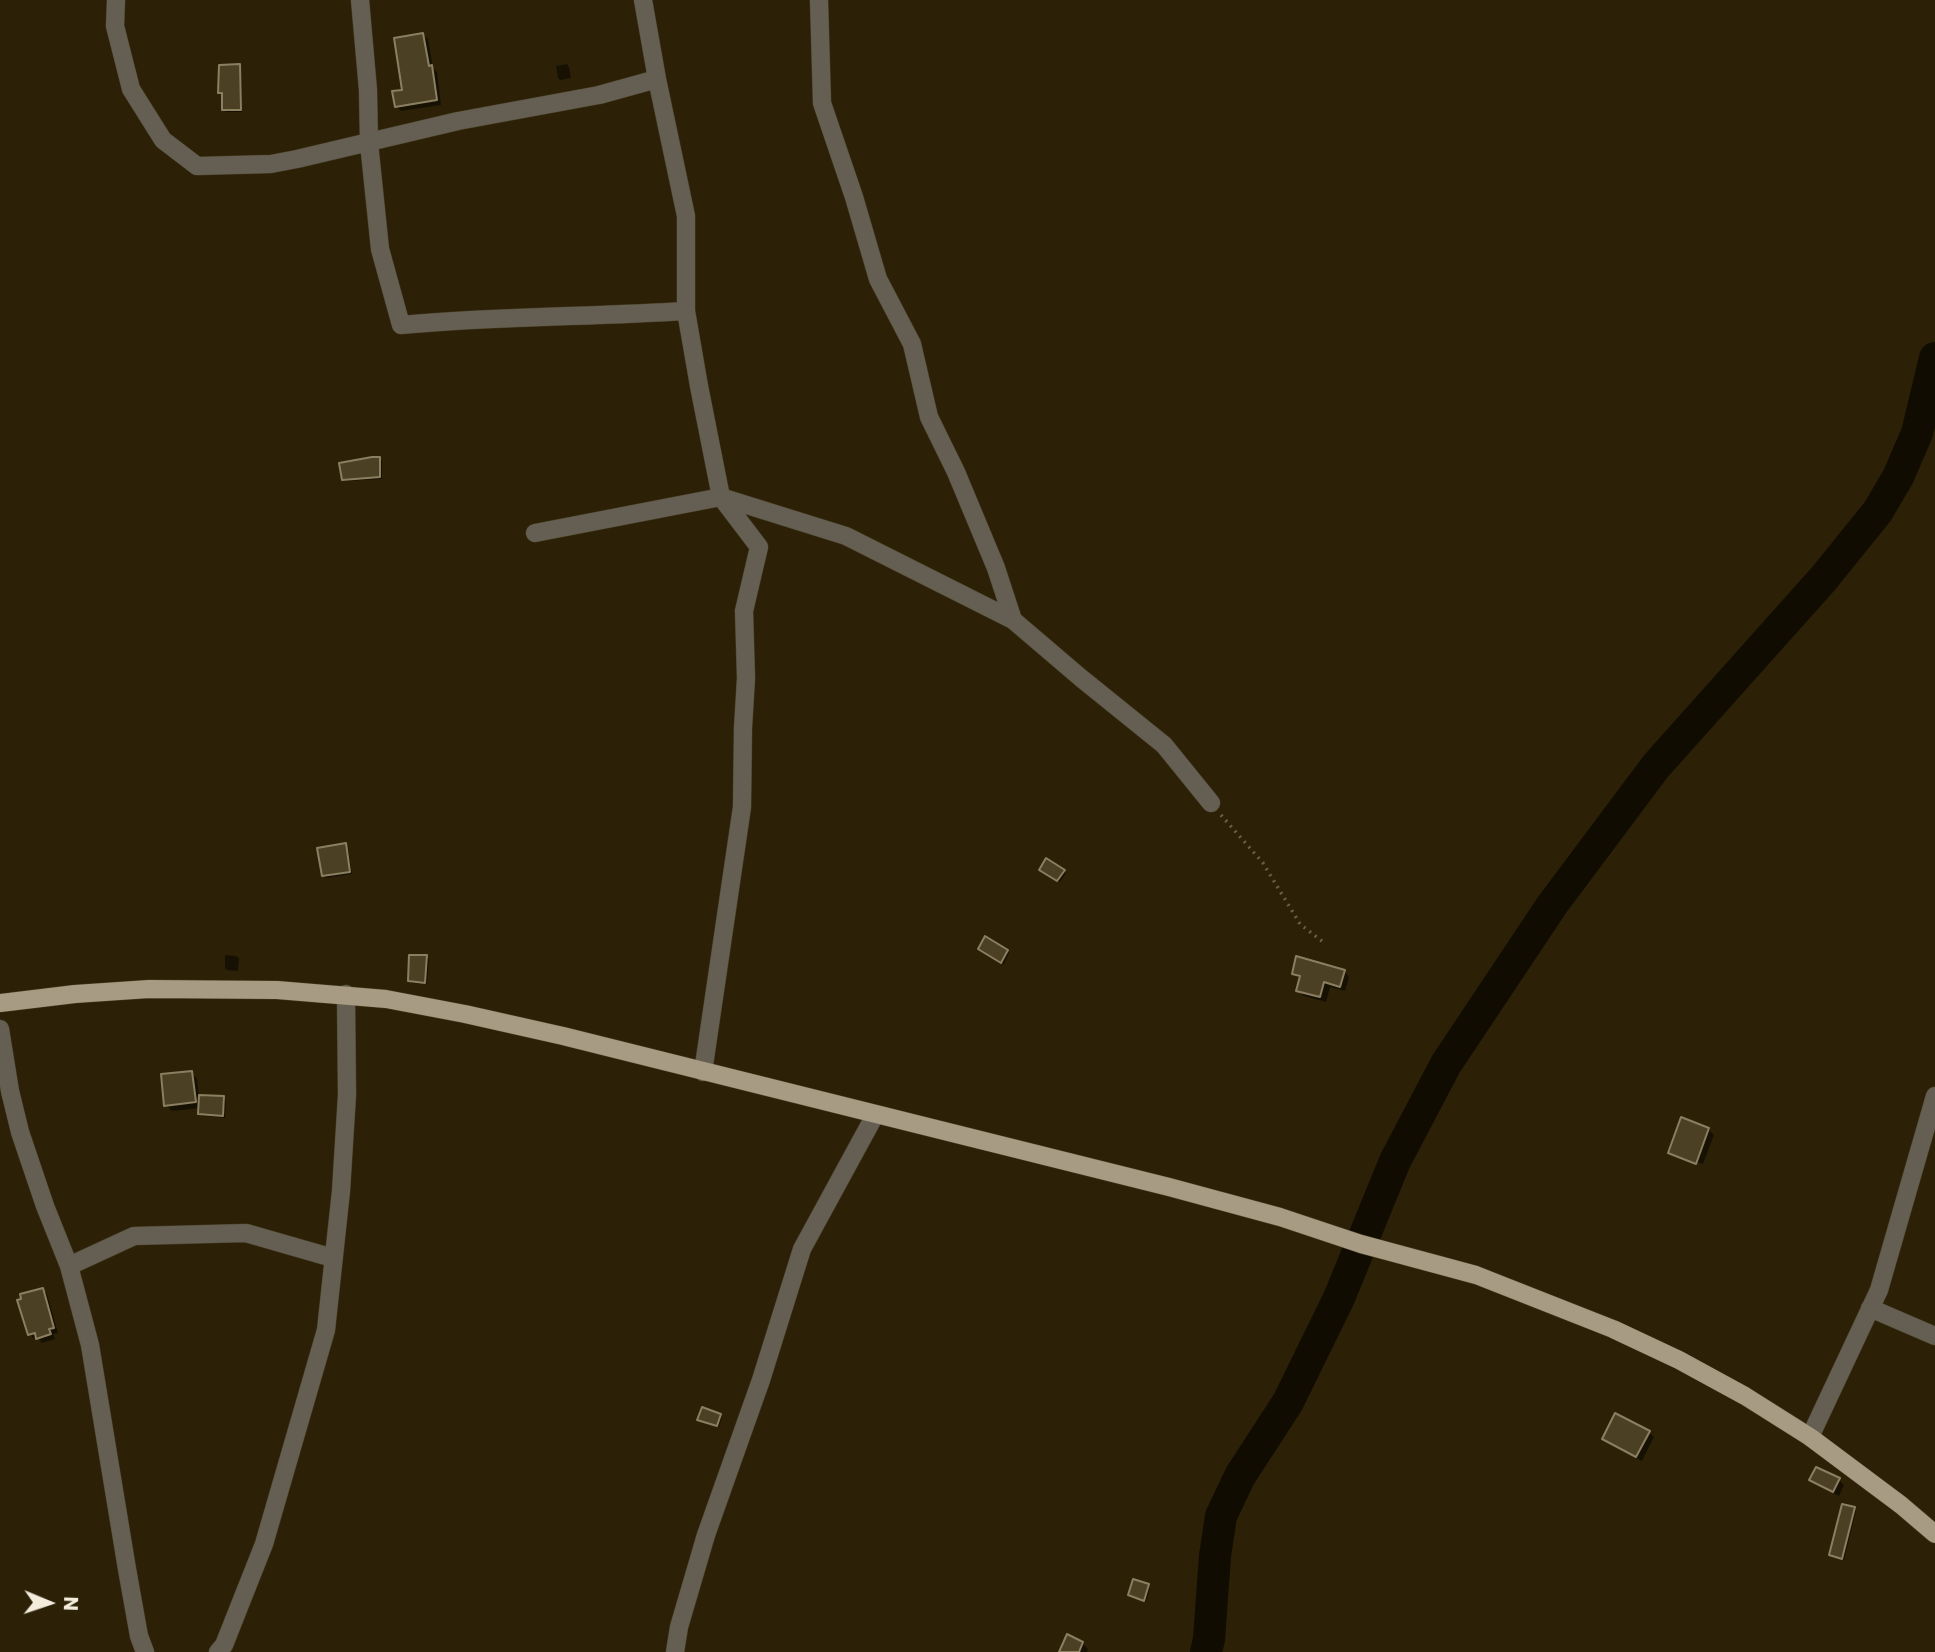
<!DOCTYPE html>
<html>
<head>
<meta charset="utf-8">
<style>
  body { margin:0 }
  #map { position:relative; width:1935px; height:1652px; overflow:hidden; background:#2c2106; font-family:Poppins,sans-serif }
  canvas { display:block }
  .north { position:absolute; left:14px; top:1568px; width:70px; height:70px; -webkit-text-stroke:5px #2c2106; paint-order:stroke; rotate:92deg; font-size:19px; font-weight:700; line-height:28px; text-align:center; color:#f4edde }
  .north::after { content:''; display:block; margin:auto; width:24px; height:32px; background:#f4edde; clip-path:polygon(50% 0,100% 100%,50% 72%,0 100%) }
</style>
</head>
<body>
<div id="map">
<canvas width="1935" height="1652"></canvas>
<div class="north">N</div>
</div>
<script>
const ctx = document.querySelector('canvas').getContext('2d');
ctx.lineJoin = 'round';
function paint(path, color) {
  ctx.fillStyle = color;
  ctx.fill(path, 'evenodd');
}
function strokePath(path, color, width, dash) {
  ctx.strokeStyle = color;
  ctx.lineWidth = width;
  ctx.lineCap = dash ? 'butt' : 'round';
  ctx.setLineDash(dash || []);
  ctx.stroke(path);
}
const shadow = new Path2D(`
  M423,35L428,39L433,68L437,72L441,105L401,111L396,106Z
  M567,64L569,67L571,78L560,80L558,78L556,66Z
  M239,65L241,68L242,112H226L223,110L222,95L220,92Z
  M379,459L382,461V479L346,481L343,479Z
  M345,845L348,847L352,874L326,878L324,876Z
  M1064,871L1066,873L1060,882L1044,872Z
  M982,951H1007L1009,953L1004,964Z
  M225,955L236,956L239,958L238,971L227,970L225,968Z
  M426,956L429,959L427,984L412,983L409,981Z
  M1344,971L1349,977L1345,991L1330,987L1326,1002L1304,996L1298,991L1301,980L1294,973Z
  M192,1073L197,1079L199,1097L223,1098L226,1100L225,1118L203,1116L200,1113L201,1108L172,1111L166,1105Z
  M1708,1129L1714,1135L1703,1164L1674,1154V1157L1670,1153Z
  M42,1290L47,1294L58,1333L53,1334L55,1339L42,1343L38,1338L34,1339L29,1334Z
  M720,1415L722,1417L719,1427L699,1420Z
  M1649,1432L1654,1437L1642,1461L1609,1444L1604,1439Z
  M1811,1480H1839L1844,1485L1839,1496L1817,1485Z
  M1854,1509L1856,1511L1844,1560L1831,1554Z
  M1148,1586L1150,1588L1146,1602L1130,1595Z
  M1082,1643L1088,1649L1087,1652H1062Z`);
const river = new Path2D(`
  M1206,1652L1209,1639L1215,1556L1221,1516L1240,1476L1288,1402L1339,1298L1395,1161L1446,1064L1552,905L1656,766L1824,578L1878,511L1898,477L1917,433L1935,358`);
const building = new Path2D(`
  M423,33L429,66L432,65L437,100L395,107L392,91L402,90L394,38Z
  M240,64L241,110H222V93H218L219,65Z
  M372,457H380V477L342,480L339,463Z
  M346,843L350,872L322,876L317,848Z
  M1046,858L1065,870L1057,881L1039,870Z
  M985,936L1008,950L1001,963L978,949Z
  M409,955H427L425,983L408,981Z
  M1296,956L1345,970L1340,987L1324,982L1320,997L1296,991L1300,976L1292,974Z
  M192,1071L196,1102L164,1106L161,1074Z
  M199,1095L224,1096L223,1116L198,1114Z
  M1681,1117L1709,1128L1696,1164L1668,1153Z
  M43,1288L54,1328L49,1329L51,1334L36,1339L35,1333L28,1335L17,1300L21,1299L20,1294Z
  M702,1407L721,1414L717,1426L697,1420Z
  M1615,1413L1650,1431L1636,1457L1602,1439Z
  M1816,1467L1840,1478L1833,1492L1809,1480Z
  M1842,1504L1855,1507L1842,1559L1829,1555Z
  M1133,1579L1149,1584L1144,1601L1128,1595Z
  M1067,1634L1083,1642L1079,1652H1059Z`);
const path = new Path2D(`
  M1221,815L1263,863L1300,924L1323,942`);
const minor = new Path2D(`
  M116,0L115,26L131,89L163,140L197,166L271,164L297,159L458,121L599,95L657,79
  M360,0L368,90L369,143L380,249L401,325C496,316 591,317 686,311
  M643,0L657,79L686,216V311L699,386L721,497L759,547L744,611L746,678L743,728L742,807L703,1072
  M819,0L822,103L854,197L878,279L912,344L929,417L956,472L996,568L1013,620L1081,678L1164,745L1211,803
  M535,533L721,497L846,536L1013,620
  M0,1029L10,1091L20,1132L45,1206L69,1266L90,1345L127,1569L139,1636L145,1652
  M69,1266L134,1236L246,1233L333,1258
  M1870,1308L1935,1336
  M1810,1437L1879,1290L1935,1096
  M218,1652L224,1645L264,1544L326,1330L341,1191L347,1095L346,994
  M675,1652L679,1627L706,1535L761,1380L802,1249L875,1115`);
const major = new Path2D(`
  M0,1003L75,994L149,989L277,990L386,999L465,1014L563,1036L1169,1187L1280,1217L1361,1244L1476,1275L1613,1329L1679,1360L1745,1396L1810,1437L1901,1505L1935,1534`);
paint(shadow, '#0007');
strokePath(river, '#110c02', 32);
paint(building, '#4b3f24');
strokePath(building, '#8b7f62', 2);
strokePath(minor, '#483e24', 19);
strokePath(major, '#483e24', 19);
strokePath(path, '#695f48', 3.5, [2, 5]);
strokePath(minor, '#655f53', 18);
strokePath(major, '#a79c83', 18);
</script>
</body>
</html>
